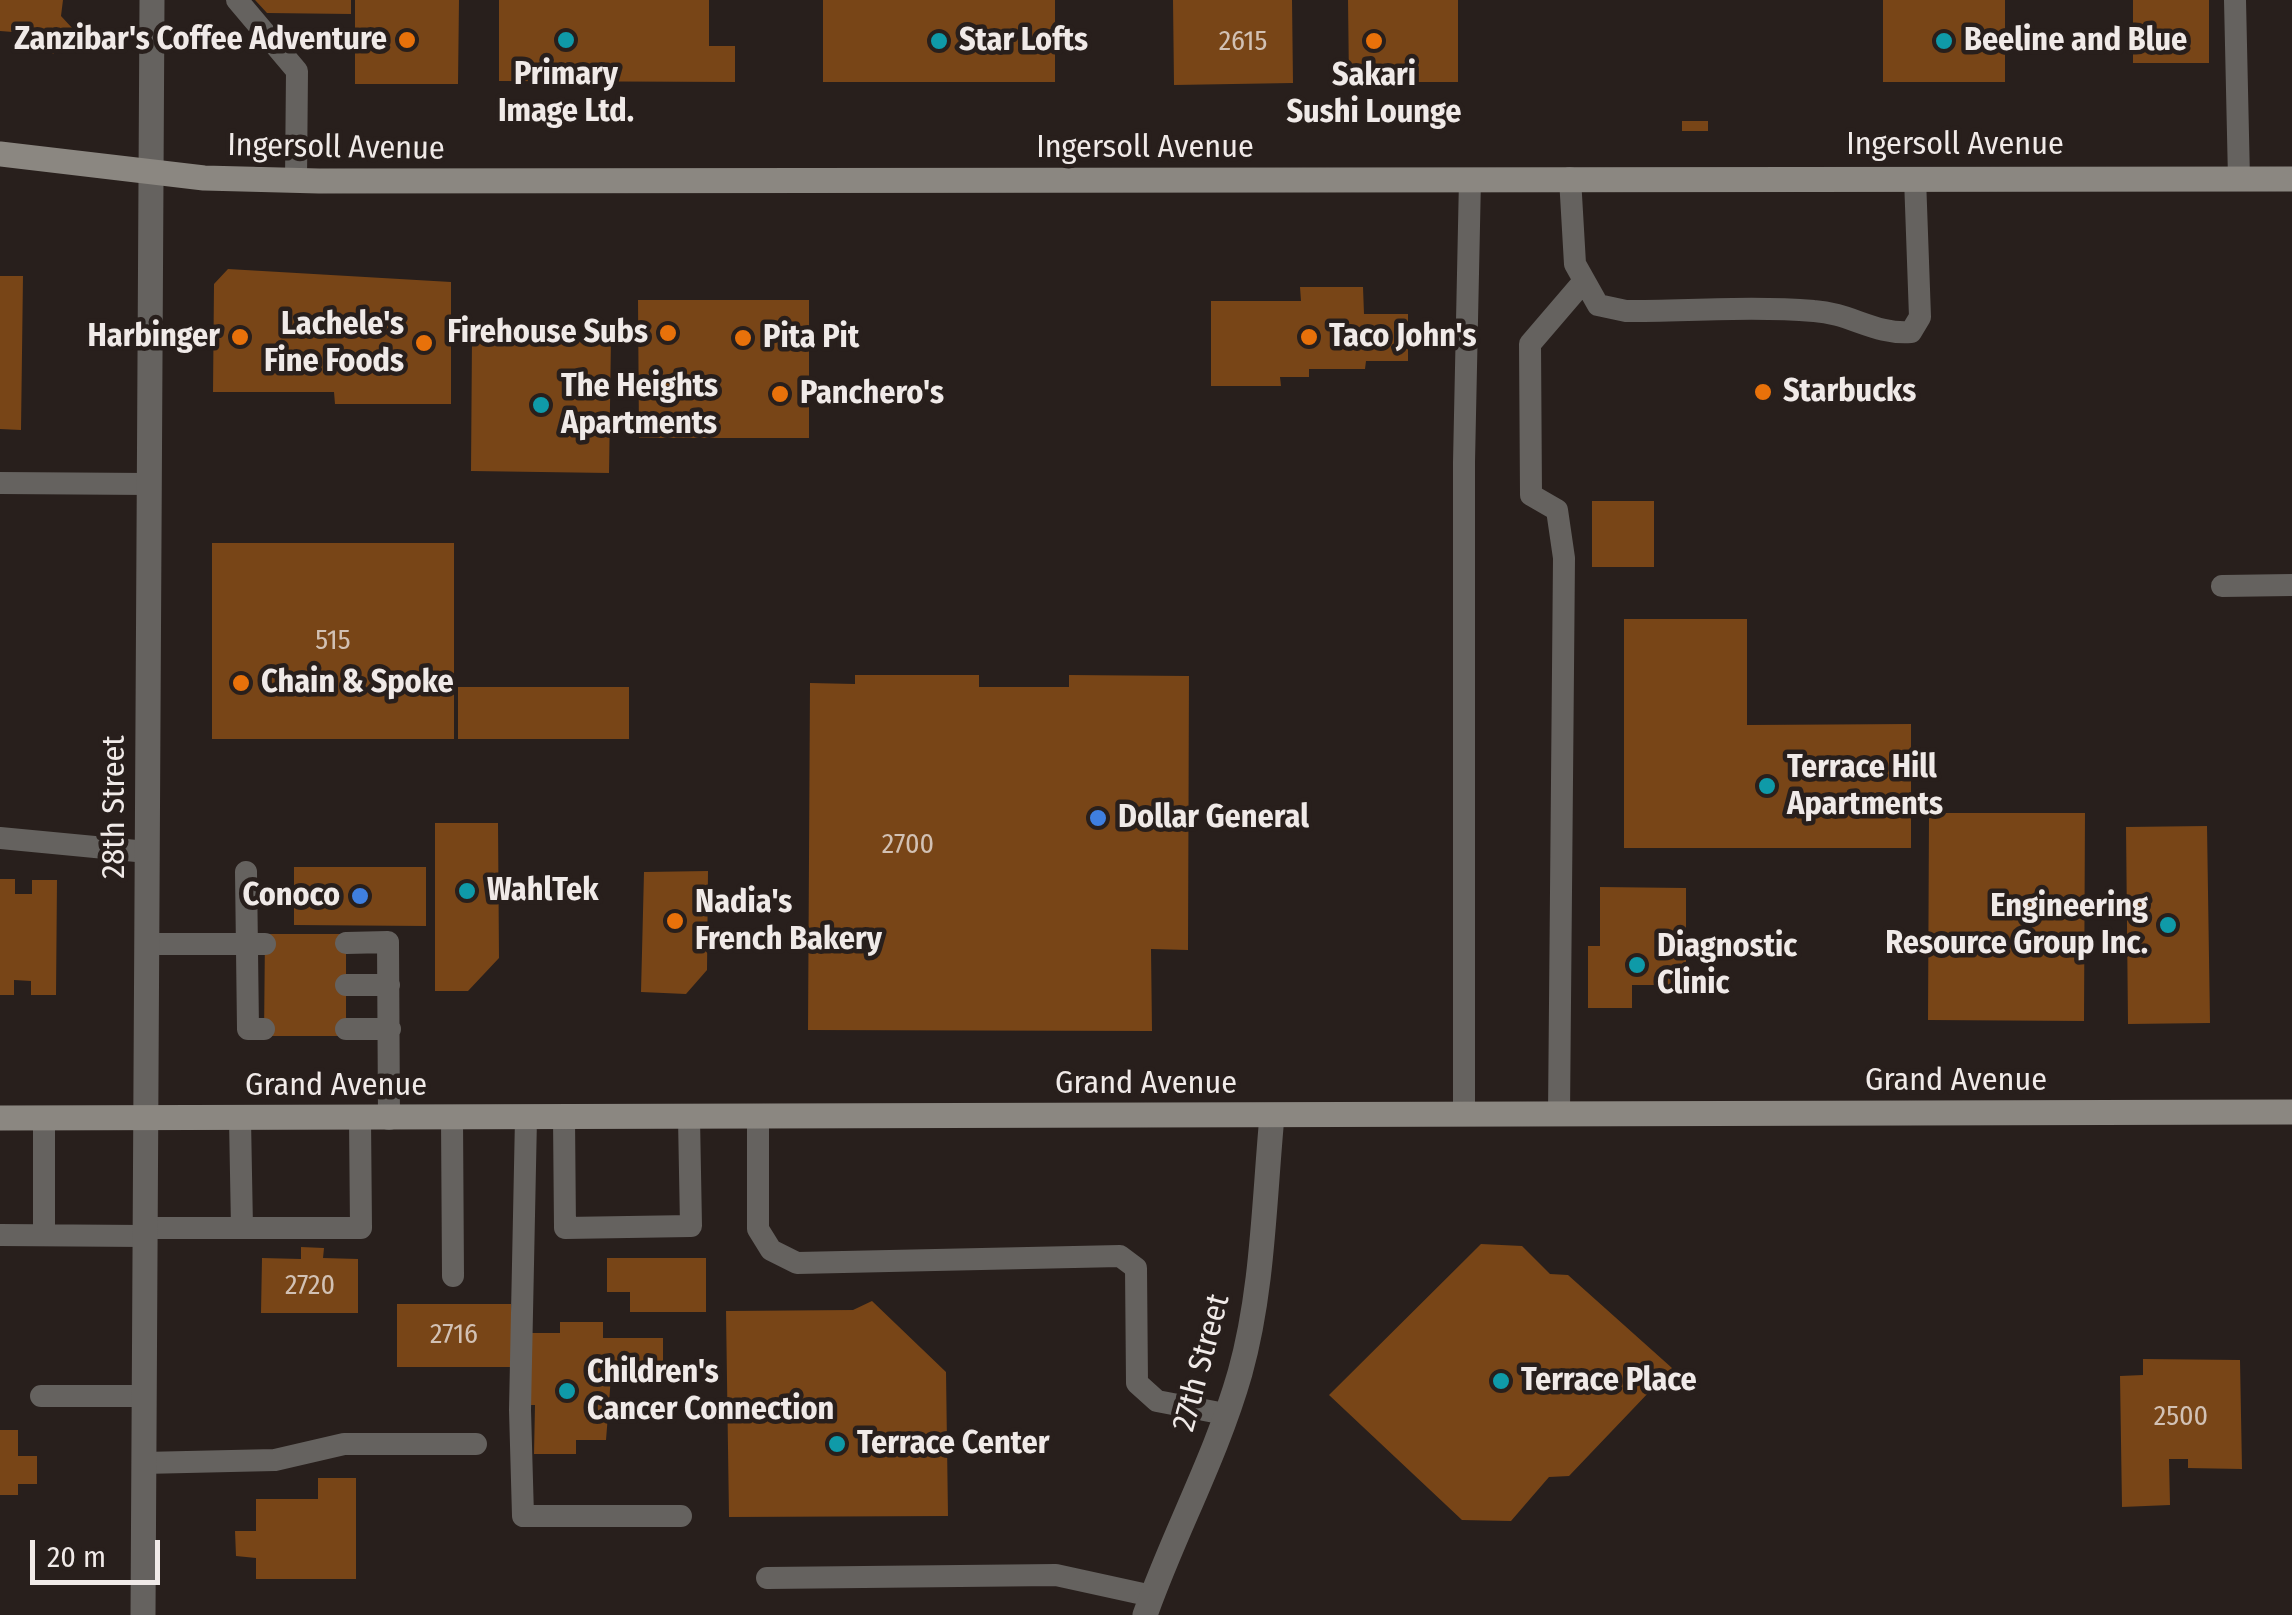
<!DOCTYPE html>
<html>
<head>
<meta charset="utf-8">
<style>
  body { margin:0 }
  #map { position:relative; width:2292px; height:1615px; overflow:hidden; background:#281f1c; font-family:"Fira Sans Condensed",sans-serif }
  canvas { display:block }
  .scale { position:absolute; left:30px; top:1540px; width:130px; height:45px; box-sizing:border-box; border:5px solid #f0eae8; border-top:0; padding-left:12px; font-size:30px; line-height:35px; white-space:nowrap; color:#f0eae8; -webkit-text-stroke:8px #281f1c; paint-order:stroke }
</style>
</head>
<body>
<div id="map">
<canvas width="2292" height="1615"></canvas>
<div class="scale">20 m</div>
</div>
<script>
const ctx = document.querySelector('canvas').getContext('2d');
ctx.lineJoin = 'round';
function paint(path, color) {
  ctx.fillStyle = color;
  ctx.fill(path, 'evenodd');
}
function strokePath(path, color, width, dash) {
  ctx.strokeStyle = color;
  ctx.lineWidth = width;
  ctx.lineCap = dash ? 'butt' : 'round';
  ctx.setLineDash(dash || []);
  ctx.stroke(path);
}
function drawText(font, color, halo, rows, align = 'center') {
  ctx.font = font + ' "Fira Sans Condensed",sans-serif';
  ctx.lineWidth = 9;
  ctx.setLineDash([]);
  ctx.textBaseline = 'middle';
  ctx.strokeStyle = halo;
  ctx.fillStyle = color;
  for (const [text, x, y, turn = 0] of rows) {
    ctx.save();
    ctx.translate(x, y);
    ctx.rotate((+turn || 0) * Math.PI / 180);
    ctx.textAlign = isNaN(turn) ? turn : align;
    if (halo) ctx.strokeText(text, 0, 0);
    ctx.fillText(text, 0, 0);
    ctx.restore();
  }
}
const building = new Path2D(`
  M0,0H63L61,16L74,30L53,54L39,34L0,31Z
  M255,0H351V14L267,13Z
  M355,0H459L458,84H355Z
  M499,0H709V46H735V82L499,81Z
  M823,0H1055V82H823Z
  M1173,0H1292L1293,83L1174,85Z
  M1348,0H1458V82H1349Z
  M1883,0H2005V82H1883Z
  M2133,0H2209V63H2133Z
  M1682,121H1708V131H1682Z
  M228,269L451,282V404H335L334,392H213L214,284Z
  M0,276H23L21,430L0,429Z
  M1300,287H1363L1364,314H1408V361H1366L1365,369H1309V377H1280L1281,386H1211V301H1301Z
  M638,300H809V438H639Z
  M472,337L611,338L609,473L471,471Z
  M1592,501H1654V567H1592Z
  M212,543H454V739H212Z
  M1624,619H1747V725L1911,724V848H1624Z
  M855,675H979V687H1069V675L1189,676L1188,950L1151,949L1152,1031L808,1030L810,683L855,684Z
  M458,687H629V739H458Z
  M1929,813H2085L2084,1021L1928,1020Z
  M435,823H498L499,958L468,991H435Z
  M2207,826L2210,1023L2128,1024L2126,827Z
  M294,867H426V926L294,925Z
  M708,871L707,970L686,994L641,992L644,872Z
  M0,879H15V894H32V880H57L56,995H31V981L14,980V995H0Z
  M1600,887L1686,888V985H1632V1008H1588V946H1600Z
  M265,934H346V1036H264Z
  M1481,1244L1522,1246L1550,1274L1568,1275L1672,1368L1569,1476L1549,1477L1511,1521L1462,1520L1329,1395Z
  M301,1247L324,1248L323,1258L358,1259V1313H261L262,1258L301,1259Z
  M607,1258H706V1312H630V1292H607Z
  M872,1301L946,1372L948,1516L729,1517L726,1311L853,1310Z
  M397,1304H511V1367H397Z
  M560,1322H603V1338H663V1377H611L606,1440H576V1454H534L535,1405H524L531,1333H560Z
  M2143,1359L2240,1360L2242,1469L2188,1468V1459H2169L2170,1505L2122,1507L2120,1376L2143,1375Z
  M0,1430H18V1456H37V1484H18V1495H0Z
  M318,1478H356V1579H256V1558L236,1556L235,1531H256V1499H318Z`);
const lane = new Path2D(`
  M237,0L297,71L296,180
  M2235,0L2239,179
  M1570,178L1575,264L1598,305L1626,311C1688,311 1752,306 1814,311C1850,313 1875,335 1911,332L1920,317L1915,178
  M0,483L149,484
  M2222,586L2292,585
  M0,838L147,852
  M246,872L248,1029H264
  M346,943L388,942L389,1119
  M147,944H265
  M346,985H389
  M346,1029H390
  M1559,1114L1564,558L1557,510L1531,495L1530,344L1584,281
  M1464,1115V462L1470,179
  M758,1117V1229L771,1250L797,1263L1120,1256L1136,1268L1137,1383L1157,1401L1225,1414
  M526,1118L520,1410L523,1516H681
  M564,1118L565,1228L691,1226L689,1118
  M240,1119L242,1228
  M452,1119L453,1276
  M145,1228H361L360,1119
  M0,1235L145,1236
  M44,1235V1119
  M41,1396H144
  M143,1463L275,1460L344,1444H476
  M767,1578L1056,1575L1152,1596`);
const street = new Path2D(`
  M143,1615L152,0
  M1145,1615C1174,1533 1216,1457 1240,1373C1263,1291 1264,1201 1272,1116`);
const secondary = new Path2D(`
  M0,154L204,178L319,181L2292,179
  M0,1118L2292,1112`);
const markers = [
  [407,40,10,"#e8710a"],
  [566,40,10,"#0f9aa8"],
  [939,41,10,"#0f9aa8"],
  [1374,41,10,"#e8710a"],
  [1944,41,10,"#0f9aa8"],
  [668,333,10,"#e8710a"],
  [240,337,10,"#e8710a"],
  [1309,337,10,"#e8710a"],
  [743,338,10,"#e8710a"],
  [424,343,10,"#e8710a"],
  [1763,392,10,"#e8710a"],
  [780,394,10,"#e8710a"],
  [541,405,10,"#0f9aa8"],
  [241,683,10,"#e8710a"],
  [1767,786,10,"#0f9aa8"],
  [1098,818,10,"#3f7fe0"],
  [467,891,10,"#0f9aa8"],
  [360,896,10,"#3f7fe0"],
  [675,921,10,"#e8710a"],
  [2168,925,10,"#0f9aa8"],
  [1637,965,10,"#0f9aa8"],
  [1501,1381,10,"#0f9aa8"],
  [567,1391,10,"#0f9aa8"],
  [837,1444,10,"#0f9aa8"]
];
const numberNames = [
  ["2615",1243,42],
  ["515",333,641],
  ["2700",908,845],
  ["2720",310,1286],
  ["2716",454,1335],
  ["2500",2181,1417]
];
const poiNames = [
  ["Zanzibar's Coffee Adventure",387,40,"right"],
  ["Star Lofts",959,41],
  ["Beeline and Blue",1964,41],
  ["Primary",566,75,"center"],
  ["Image Ltd.",566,112,"center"],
  ["Sakari",1374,76,"center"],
  ["Sushi Lounge",1374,113,"center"],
  ["Lachele's",404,325,"right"],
  ["Fine Foods",404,362,"right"],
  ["Firehouse Subs",648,333,"right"],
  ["Harbinger",220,337,"right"],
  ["Taco John's",1329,337],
  ["Pita Pit",763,338],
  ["The Heights",561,387],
  ["Apartments",561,424],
  ["Starbucks",1783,392],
  ["Panchero's",800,394],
  ["Chain & Spoke",261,683],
  ["Terrace Hill",1787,768],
  ["Apartments",1787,805],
  ["Dollar General",1118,818],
  ["WahlTek",487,891],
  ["Conoco",340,896,"right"],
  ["Nadia's",695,903],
  ["French Bakery",695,940],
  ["Engineering",2148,907,"right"],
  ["Resource Group Inc.",2148,944,"right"],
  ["Diagnostic",1657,947],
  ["Clinic",1657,984],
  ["Children's",587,1373],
  ["Cancer Connection",587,1410],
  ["Terrace Place",1521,1381],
  ["Terrace Center",857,1444]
];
const streetNames = [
  ["Ingersoll Avenue",1955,145],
  ["Ingersoll Avenue",336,148,1],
  ["Ingersoll Avenue",1145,148],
  ["28th Street",115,807,-90],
  ["Grand Avenue",1956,1081],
  ["Grand Avenue",1146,1084],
  ["Grand Avenue",336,1086],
  ["27th Street",1202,1363,-75]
];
paint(building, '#784517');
strokePath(lane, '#65625f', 22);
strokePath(street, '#65625f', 25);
strokePath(secondary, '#8b8781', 25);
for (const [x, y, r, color] of markers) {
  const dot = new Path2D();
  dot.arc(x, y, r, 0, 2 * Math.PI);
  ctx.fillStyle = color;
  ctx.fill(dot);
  strokePath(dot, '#281f1c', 4);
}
drawText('28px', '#d2c1b4', null, numberNames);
drawText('bold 32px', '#f0eae8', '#281f1c', poiNames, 'left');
drawText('32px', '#f0eae8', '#281f1c', streetNames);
</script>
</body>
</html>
